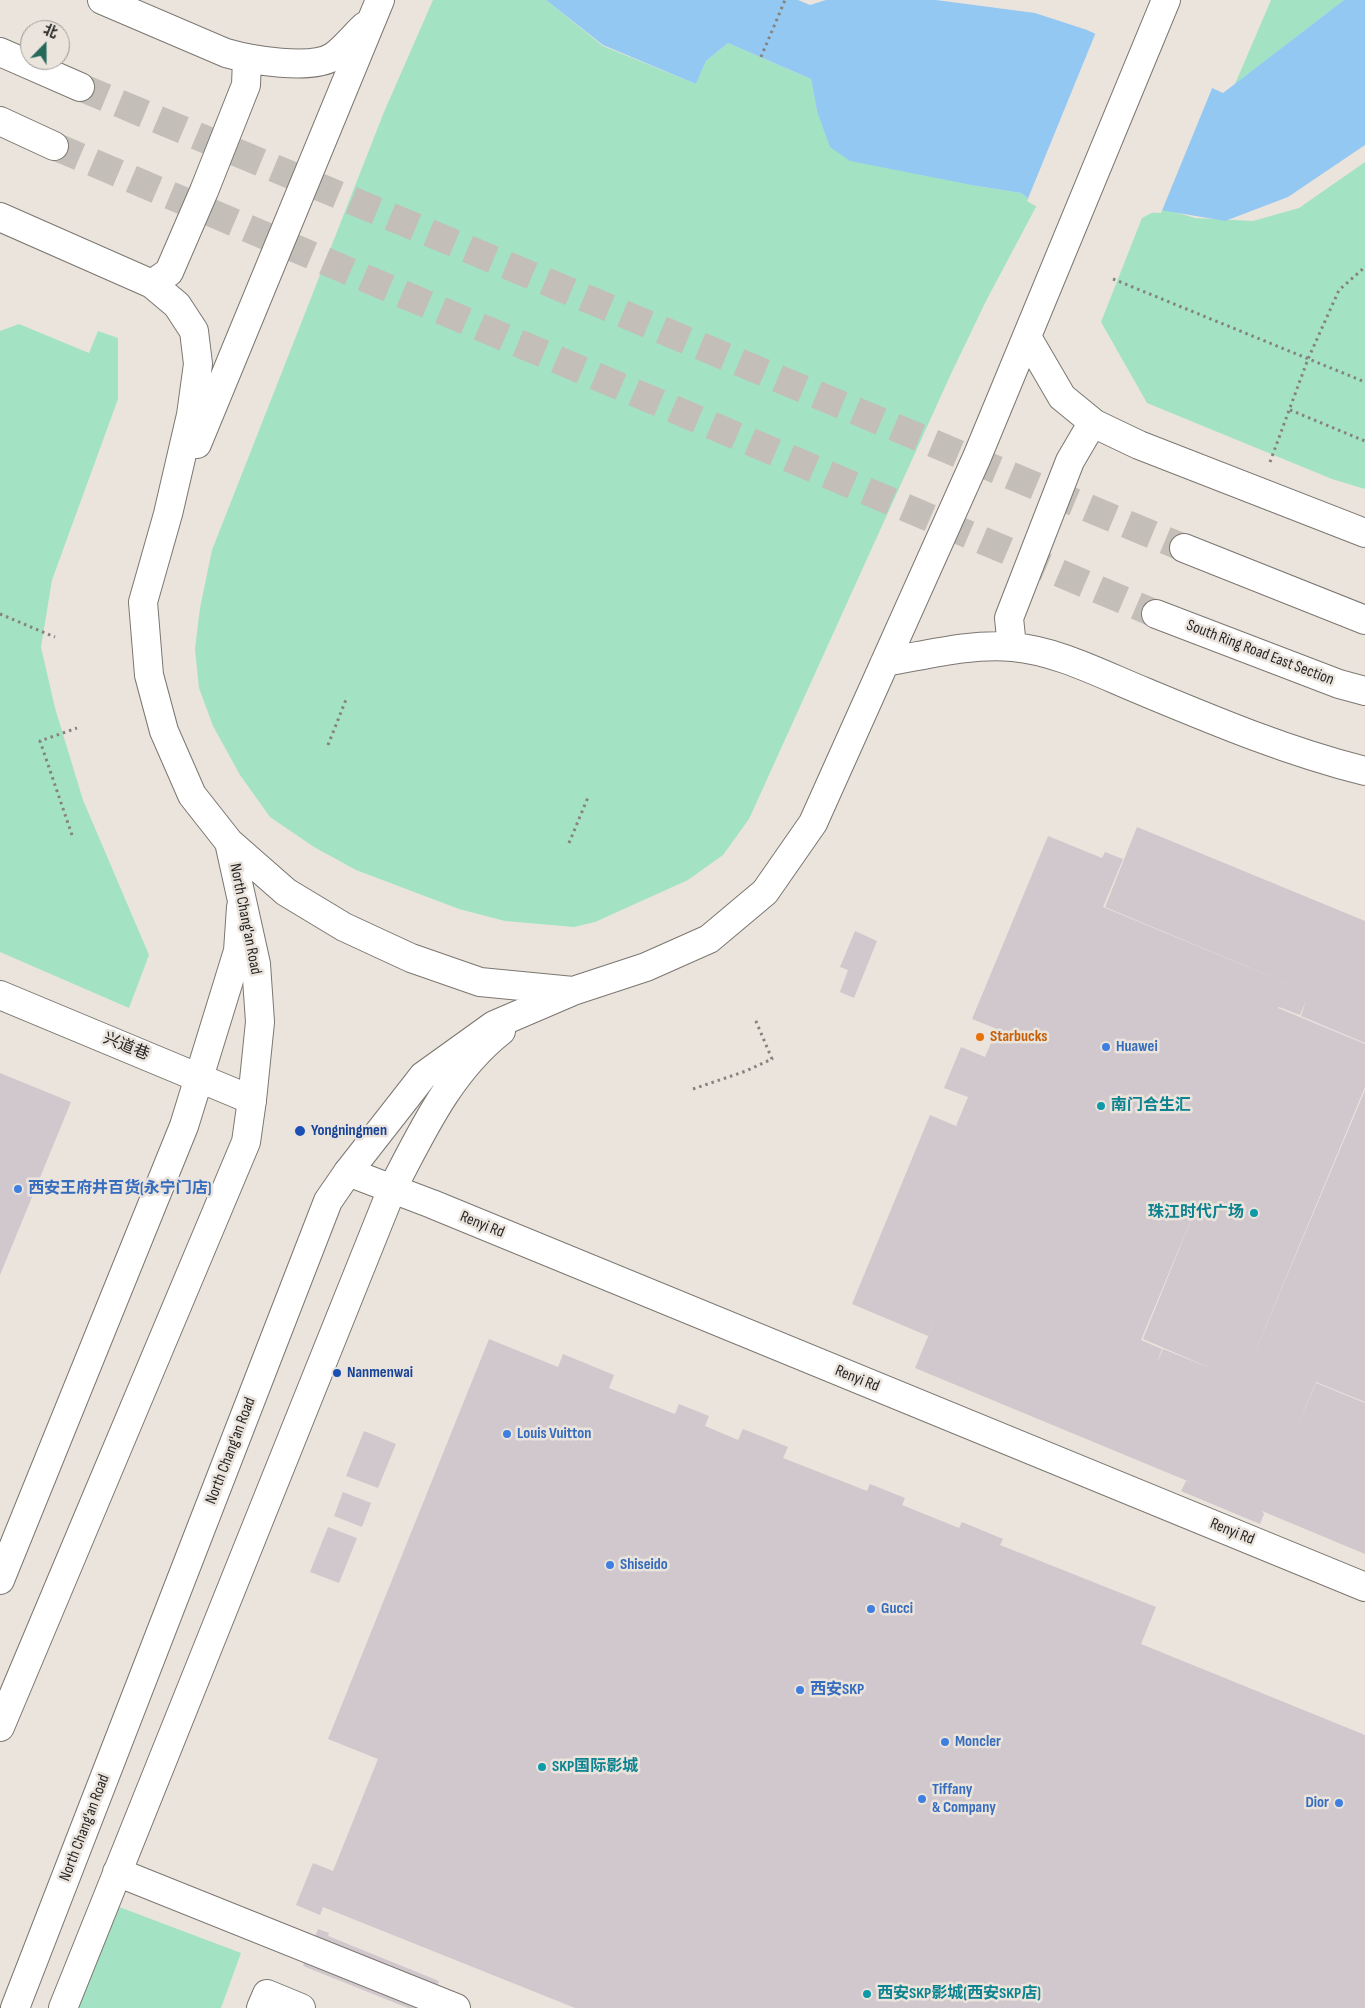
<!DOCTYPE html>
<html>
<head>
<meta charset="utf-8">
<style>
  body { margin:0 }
  #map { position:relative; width:1365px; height:2008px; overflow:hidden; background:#eae4dd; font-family:"Sofia Sans Condensed","Noto Sans SC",sans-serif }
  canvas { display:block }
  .north { position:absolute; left:20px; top:20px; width:50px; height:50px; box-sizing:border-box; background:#eae4dd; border:1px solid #9c9893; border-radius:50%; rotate:22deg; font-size:14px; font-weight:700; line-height:20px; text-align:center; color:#272523 }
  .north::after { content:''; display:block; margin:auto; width:18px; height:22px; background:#26695b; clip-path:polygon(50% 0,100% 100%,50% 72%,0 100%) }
</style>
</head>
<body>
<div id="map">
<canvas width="1365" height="2008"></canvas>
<div class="north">北</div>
</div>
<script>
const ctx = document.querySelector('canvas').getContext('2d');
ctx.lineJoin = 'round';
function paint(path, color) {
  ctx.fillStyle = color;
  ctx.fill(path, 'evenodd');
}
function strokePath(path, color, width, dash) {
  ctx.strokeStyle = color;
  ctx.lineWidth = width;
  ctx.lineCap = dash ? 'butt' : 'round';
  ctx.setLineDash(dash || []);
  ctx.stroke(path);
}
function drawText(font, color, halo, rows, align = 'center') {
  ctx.font = font + ' "Sofia Sans Condensed","Noto Sans SC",sans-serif';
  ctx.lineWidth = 5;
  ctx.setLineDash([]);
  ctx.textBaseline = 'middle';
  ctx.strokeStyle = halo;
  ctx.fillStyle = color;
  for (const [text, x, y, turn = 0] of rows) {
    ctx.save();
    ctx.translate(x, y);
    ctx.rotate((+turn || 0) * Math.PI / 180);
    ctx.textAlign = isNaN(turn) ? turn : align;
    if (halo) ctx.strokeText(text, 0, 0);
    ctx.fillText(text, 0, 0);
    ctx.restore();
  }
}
const green = new Path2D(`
  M433,0H546L603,46L696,84L706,61L728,43L811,79L817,111L977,186L1021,193L1037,205L986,301L950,376L749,819L723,855L688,880L595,922L574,927L505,921L459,909L356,870L314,847L270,817L240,775L213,726L199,688L195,649L200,608L212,550L384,112Z
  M1271,0H1344L1235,84Z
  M1365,162V489L1332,479L1147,403L1101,322L1142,218L1161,208L1195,218L1253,221L1299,208Z
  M19,324L89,353L98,331L118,338V399L52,580L41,647L55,708L83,800L149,955L129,1008L0,952V331Z
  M114,1905L241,1953L221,2008H75Z`);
const water = new Path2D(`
  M546,0H798L810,5L826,0H936L1035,13L1087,30L1223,93L1344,0H1365V145L1288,197L1225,221L1161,210L1037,205L1021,193L977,186L850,161L830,147L817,111L811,79L728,43L706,61L696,84L603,45Z`);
const pier = new Path2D(`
  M1096,32L1213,86L1161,213L1037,207L1027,201Z`);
const building = new Path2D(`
  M1137,827L1365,921V1043L1301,1016L1306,1001L1300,1015L1279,1007L1278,1008L1365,1044V1087L1243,1381L1365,1090V1402L1316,1382L1292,1439L1316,1383L1365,1403V1554L1262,1511L1264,1514L1260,1524L1181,1491L1186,1481L1190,1482L915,1368L948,1288L928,1336L852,1304L930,1115L956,1126L968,1097L944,1088L961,1047L985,1057L997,1029L972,1019L1048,836L1102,858L1105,852L1123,859L1103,907L1310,993L1105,907ZM1197,1205L1143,1339L1215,1370L1163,1349L1157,1363L1162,1349L1141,1340Z
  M855,931L877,941L854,998L840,992L848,970L840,967Z
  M0,1073L71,1102L0,1275Z
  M489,1339L558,1367L563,1354L614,1375L609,1388L675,1414L679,1404L709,1416L705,1426L738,1440L743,1429L788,1447L783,1458L867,1491L870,1484L905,1498L902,1505L959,1528L962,1522L1003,1539L1000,1545L1156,1607L1141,1644L1365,1735V2008H575L323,1907L320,1915L296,1905L313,1863L333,1871L378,1759L328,1739Z
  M364,1431L396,1444L378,1488L346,1476Z
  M343,1492L371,1503L362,1527L334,1516Z
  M328,1527L357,1538L339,1583L310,1572Z
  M318,1929L329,1933L328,1936L439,1981L428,2008H408L303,1966Z`);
const majorTunnel = new Path2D(`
  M80,87L1184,548
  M54,146L1156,614`);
const path = new Path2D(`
  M761,57L785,0
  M1113,279L1365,382
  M1290,410L1365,441
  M1270,462L1308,359L1339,290L1365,267
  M0,614L55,637
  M328,745L347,697
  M72,835L40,741L77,728
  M569,843L589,795
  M693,1089L746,1071L772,1059L755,1019`);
const minor = new Path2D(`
  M0,995L252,1100
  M348,1172L432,1204L1365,1587
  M0,1580L184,1126L238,951L241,907
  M117,1872L456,2008
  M63,2008L392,1189C422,1132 449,1072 501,1031
  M261,2008L267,1994L301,2008`);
const major = new Path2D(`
  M102,0L226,53C250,60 312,71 334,56C345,48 355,35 365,26
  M0,52L80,87
  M0,121L54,146
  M0,217L152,284L177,305L194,331L198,364L191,415L168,514L143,602L149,675L164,731L192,795L229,842L286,892L344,927L411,958L480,982L573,991L646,967L709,939L765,892L813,823L977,457L1166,0
  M152,284L169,272L204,191L246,85L247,59
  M1027,337L1062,397L1095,424L1139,445L1365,533
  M197,444L380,0
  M1184,548L1365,620
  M1156,614L1339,684L1365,691
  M1012,647L1009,618L1070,461L1087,432L1095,424
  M885,662C927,655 970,643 1013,647C1058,651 1103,675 1145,692C1217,722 1289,752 1365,771
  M0,1727L246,1142L252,1100L260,1022L256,964L229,842
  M15,2008L328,1201L348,1172L423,1076L494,1025L571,992`);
const markers = [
  [980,1037,5,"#e8710a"],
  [1106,1047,5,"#3f7fe0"],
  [1101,1106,5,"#0f9aa8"],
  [300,1131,6,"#1a4fb4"],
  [18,1189,5,"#3f7fe0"],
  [1254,1213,5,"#0f9aa8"],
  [337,1373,5,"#1a4fb4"],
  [507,1434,5,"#3f7fe0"],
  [610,1565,5,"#3f7fe0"],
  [871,1609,5,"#3f7fe0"],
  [800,1690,5,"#3f7fe0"],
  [945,1742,5,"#3f7fe0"],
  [542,1767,5,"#0f9aa8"],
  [922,1799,5,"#3f7fe0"],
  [1339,1803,5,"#3f7fe0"],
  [867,1994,5,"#0f9aa8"]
];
const streetNames = [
  ["South Ring Road East Section",1260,653,21],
  ["North Chang'an Road",245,919,79],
  ["兴道巷",126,1047,22],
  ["Renyi Rd",482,1225,22],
  ["Renyi Rd",857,1379,22],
  ["North Chang'an Road",231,1451,-69],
  ["Renyi Rd",1232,1532,22],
  ["North Chang'an Road",85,1828,-69]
];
const foodNames = [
  ["Starbucks",990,1037]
];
const shopNames = [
  ["Huawei",1116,1047],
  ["西安王府井百货(永宁门店)",28,1189],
  ["Louis Vuitton",517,1434],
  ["Shiseido",620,1565],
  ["Gucci",881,1609],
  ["西安SKP",810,1690],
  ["Moncler",955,1742],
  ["Tiffany",932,1790],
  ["& Company",932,1808],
  ["Dior",1329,1803,"right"]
];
const cultureNames = [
  ["南门合生汇",1111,1106],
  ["珠江时代广场",1244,1213,"right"],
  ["SKP国际影城",552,1767],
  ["西安SKP影城(西安SKP店)",877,1994]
];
const transitNames = [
  ["Yongningmen",311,1131],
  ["Nanmenwai",347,1373]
];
paint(green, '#a3e3c3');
paint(water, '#93c8f2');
paint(pier, '#eae4dd');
paint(building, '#d0c8cd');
strokePath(majorTunnel, '#c3beb8', 28, [28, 14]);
strokePath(minor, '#7b7670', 30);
strokePath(major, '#7b7670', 30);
strokePath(path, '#86827d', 3, [2.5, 4]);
strokePath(minor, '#fff', 28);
strokePath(major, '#fff', 28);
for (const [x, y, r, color] of markers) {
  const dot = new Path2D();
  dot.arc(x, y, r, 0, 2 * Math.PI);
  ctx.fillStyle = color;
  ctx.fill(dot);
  strokePath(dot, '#eae4dd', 2);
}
drawText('16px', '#272523', '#eae4dd', streetNames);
drawText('bold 16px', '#c56008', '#eae4dd', foodNames, 'left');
drawText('bold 16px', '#366cbe', '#eae4dd', shopNames, 'left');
drawText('bold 16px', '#0d838f', '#eae4dd', cultureNames, 'left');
drawText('bold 16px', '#164399', '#eae4dd', transitNames, 'left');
</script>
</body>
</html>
